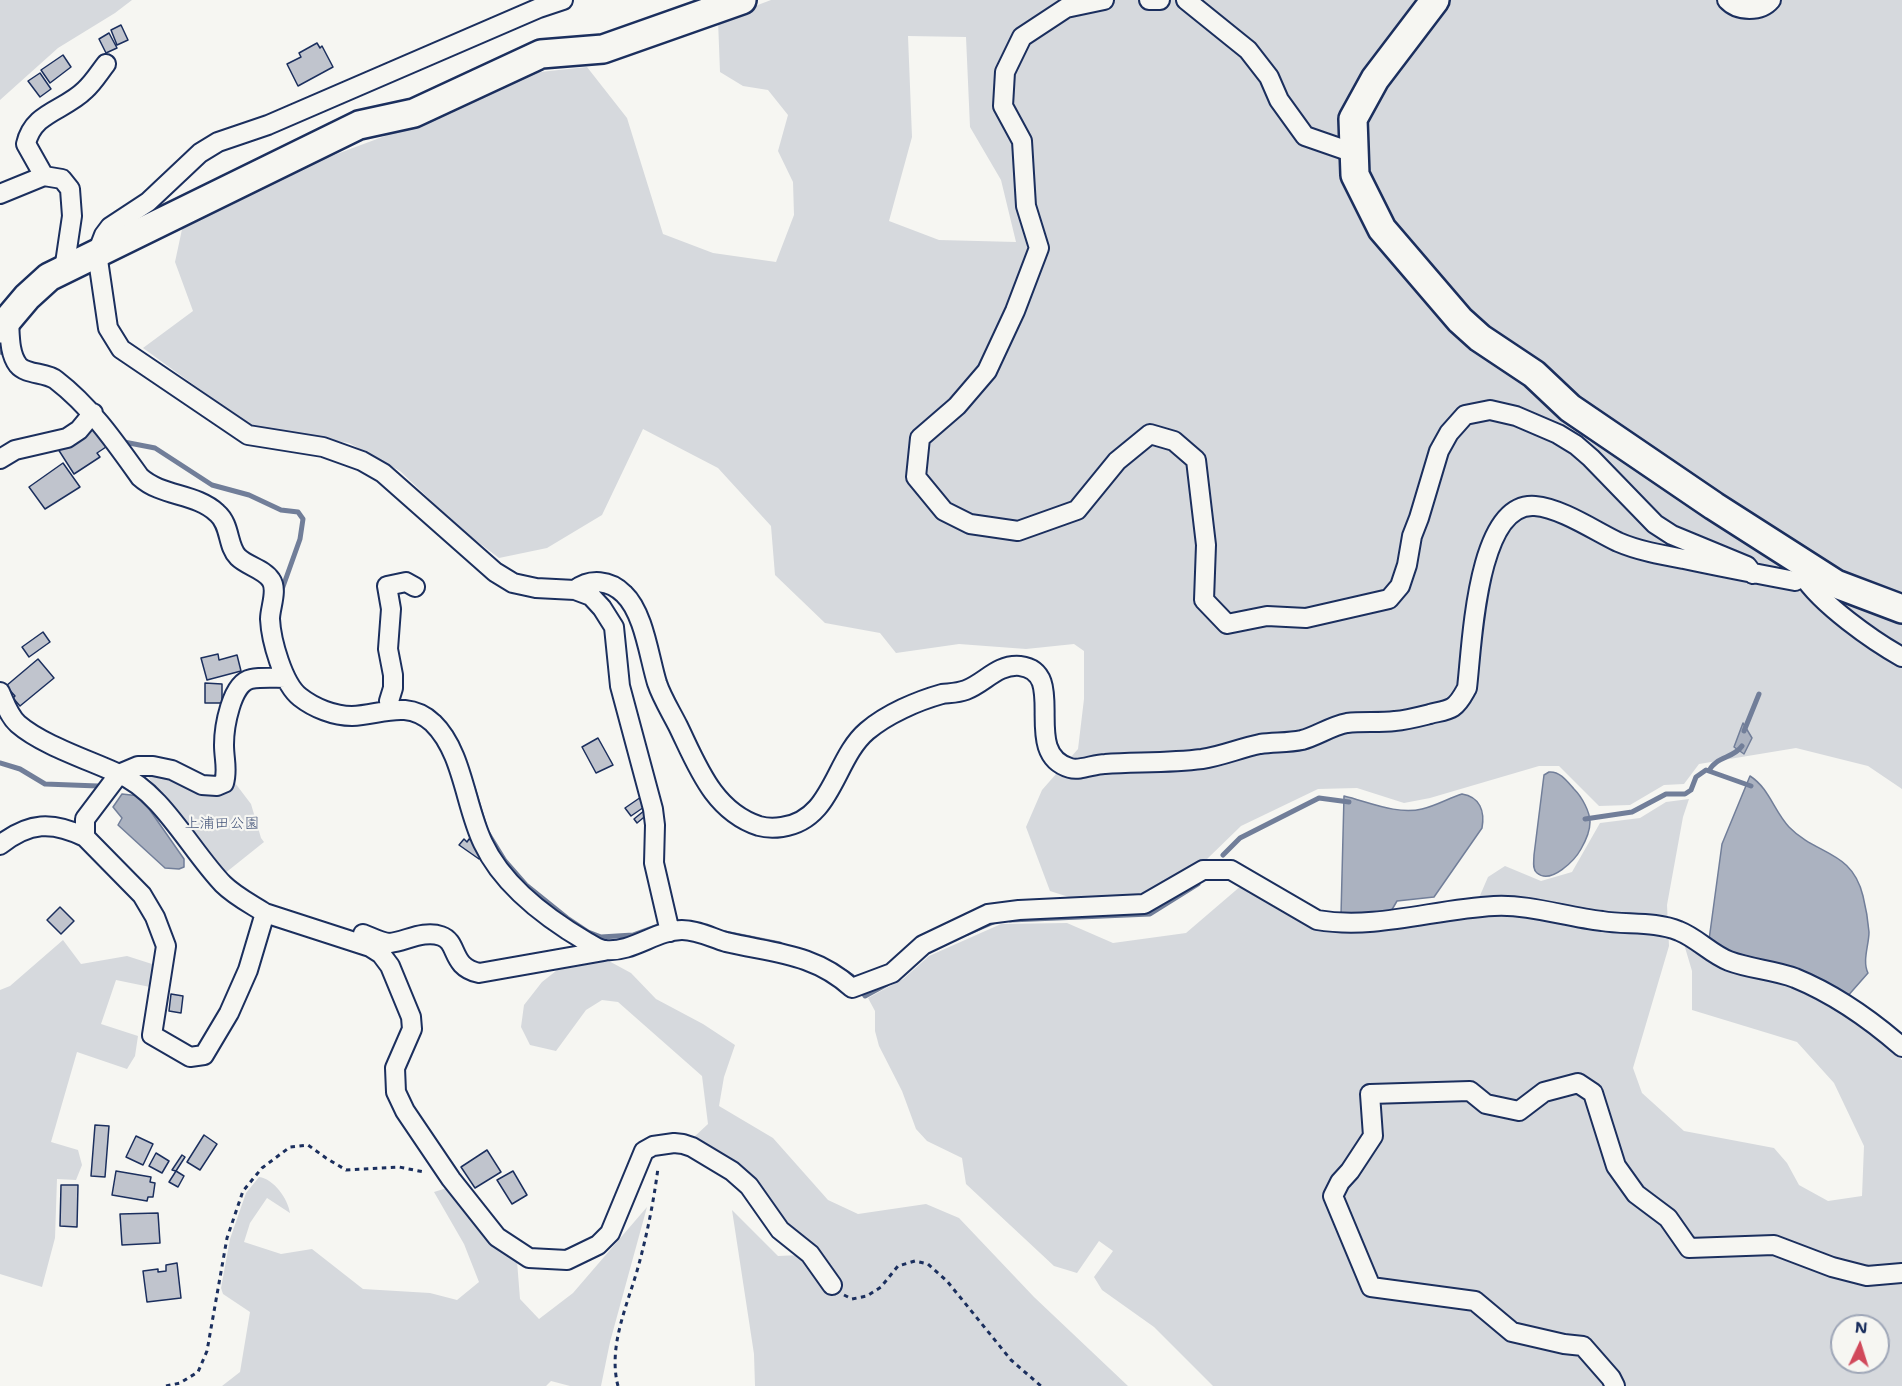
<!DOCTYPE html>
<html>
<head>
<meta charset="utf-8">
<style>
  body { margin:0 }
  #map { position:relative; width:1902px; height:1386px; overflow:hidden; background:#f6f6f2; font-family:"Shantell Sans",sans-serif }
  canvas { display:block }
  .north { position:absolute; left:1830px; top:1314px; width:60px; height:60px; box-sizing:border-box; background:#f6f6f2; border:2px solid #9ea6b7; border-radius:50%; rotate:4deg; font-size:16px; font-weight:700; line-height:24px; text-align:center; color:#1b2f5e }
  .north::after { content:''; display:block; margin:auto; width:21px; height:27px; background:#d1495b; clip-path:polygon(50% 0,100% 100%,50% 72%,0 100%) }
</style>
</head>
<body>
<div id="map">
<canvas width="1902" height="1386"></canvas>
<div class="north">N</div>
</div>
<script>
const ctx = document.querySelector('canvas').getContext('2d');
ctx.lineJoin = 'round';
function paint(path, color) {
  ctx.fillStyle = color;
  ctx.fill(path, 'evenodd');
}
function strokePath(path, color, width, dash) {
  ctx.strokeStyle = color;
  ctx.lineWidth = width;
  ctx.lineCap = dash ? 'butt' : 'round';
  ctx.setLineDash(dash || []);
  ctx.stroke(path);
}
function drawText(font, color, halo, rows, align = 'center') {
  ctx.font = font + ' "Shantell Sans","Klee One",sans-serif';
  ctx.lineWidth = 4.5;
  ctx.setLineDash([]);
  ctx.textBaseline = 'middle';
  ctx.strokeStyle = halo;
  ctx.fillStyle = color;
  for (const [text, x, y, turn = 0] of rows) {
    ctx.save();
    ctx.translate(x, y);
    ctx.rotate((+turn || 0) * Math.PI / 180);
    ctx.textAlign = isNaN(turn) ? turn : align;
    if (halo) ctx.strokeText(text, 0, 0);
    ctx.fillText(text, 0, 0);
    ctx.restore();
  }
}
const green = new Path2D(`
  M0,0H132L115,13L58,48L0,100Z
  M771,0H1902V789L1868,766L1796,748L1699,764L1684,784L1664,785L1630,805L1599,806L1559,766H1539L1430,798L1404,803L1357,788L1318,789L1241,826L1206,860L1149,892L1104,898L1075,899L1050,891L1026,827L1042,790L1078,749L1084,699V651L1074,644L1026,649L959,644L896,653L880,633L825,623L775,575L771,526L718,468L643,429L602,515L547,548L499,558L462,530L400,471L349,443L253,428L143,348L193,311L175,262L184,220L302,167L385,136L521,74L587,67L627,118L663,234L713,253L776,262L794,215L793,182L778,151L788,115L768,90L743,86L720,72L718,20ZM908,36L966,37L970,127L1001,180L1016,242L939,240L889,221L912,137Z
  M146,773L232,779L251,804L261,838L264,842L224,874L162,799Z
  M1689,799L1683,817L1667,905L1669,946L1633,1068L1642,1093L1684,1131L1774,1148L1787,1163L1799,1185L1828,1201L1862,1196L1864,1146L1834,1083L1797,1042L1692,1010V971L1684,944L1784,981L1827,1002L1891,1046L1902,1060V1386H1213L1154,1327L1102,1290L1094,1277L1113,1251L1099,1241L1077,1273L1054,1266L966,1184L962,1158L927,1141L916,1129L902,1091L879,1046L875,1031V1011L868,998L903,979L929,956L1001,924L1067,923L1113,943L1186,933L1242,885L1315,926L1472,914L1488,877L1505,866L1541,881L1572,872L1600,823L1640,818L1666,802ZM1842,1326H1878V1362H1842Z
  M63,940L81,964L127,956L152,964L153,974L150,987L116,980L101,1024L138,1036L135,1056L127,1069L77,1052L51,1142L78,1150L82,1165L76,1180L57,1179L55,1238L42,1287L0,1274V990L10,986Z
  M607,960L631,973L656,999L703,1024L735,1045L724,1077L719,1106L773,1138L828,1200L858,1214L926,1204L959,1218L1034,1297L1128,1386H755L754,1354L732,1210L778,1256L800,1255L769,1197L738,1166L693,1138L708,1124L702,1076L618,1002L602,1000L586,1010L556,1051L530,1045L521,1027L524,1005L542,982L561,967Z
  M259,1177C274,1179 288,1199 290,1213L267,1198L250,1223L244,1242L281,1254L312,1249L363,1289L430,1293L457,1300L479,1282L464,1244L434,1192L450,1187L494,1245L517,1261L520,1299L539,1319L573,1293L647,1207L610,1342L601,1386H570L551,1381L546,1386H222L240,1372L250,1312L223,1294L221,1288L230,1239L246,1193Z`);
const water = new Path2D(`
  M1743,723L1752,738L1744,754L1734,747Z
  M1549,772C1560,771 1567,781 1574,789C1582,797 1590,812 1590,822C1590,830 1585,842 1581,849C1575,860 1551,885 1537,873C1532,869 1534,861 1534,855L1544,775Z
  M1750,776C1769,788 1774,811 1789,827C1817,856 1852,850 1863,896C1866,908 1868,920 1869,932C1869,945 1862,961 1868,973L1846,998L1823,981L1804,973L1715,947L1709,940L1722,844Z
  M122,794L140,796L184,859V867L179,869L165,868L118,825L122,818L113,807Z
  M1462,794C1480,797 1485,811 1482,828L1434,897L1397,901L1390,913L1341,915L1344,796C1369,802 1397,815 1422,809C1436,806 1449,798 1462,794Z`);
const stream = new Path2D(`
  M0,352L10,355
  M122,440L124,442L155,448L212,485L249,495L281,510L298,512L303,519L300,539L280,595
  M1744,731L1759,694
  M0,763L20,769L45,784L98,786
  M1709,771C1715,757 1734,758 1742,746
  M473,787L486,830L505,861L526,885L567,918L588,932L601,937L633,935L666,923
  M1585,819L1632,812L1666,794H1685L1691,790L1696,777L1706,770L1751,786
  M1223,855L1240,838L1319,798L1349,802
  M1010,920L1150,914L1198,884
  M725,933L780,944
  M968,933L998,920
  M844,971L852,976L865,996L887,984`);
const building = new Path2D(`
  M121,25L128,40L117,45L111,30Z
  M109,33L117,48L106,53L99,39Z
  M317,43L320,48L322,46L333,67L298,86L287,64L301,57L299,53Z
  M63,55L71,67L50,83L41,70Z
  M40,73L51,89L40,97L28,81Z
  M95,424L109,445L97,453L100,457L74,474L58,449Z
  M63,463L80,487L45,509L29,487Z
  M43,632L50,642L29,657L22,647Z
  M218,654L219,660L237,655L241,671L207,680L201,658Z
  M38,659L54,678L20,706L13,698L15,696L6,686Z
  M205,683L222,684V703H205Z
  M598,738L613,765L596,773L582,747Z
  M641,797L647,805L631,816L625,808Z
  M645,810L649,813L637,823L634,819Z
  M464,839L467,842L469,839L485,851L479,859L459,845Z
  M60,907L74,921L61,934L47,920Z
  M171,994L183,996L181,1013L169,1011Z
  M95,1125L109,1126L105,1177L91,1176Z
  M204,1135L217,1144L200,1170L187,1162Z
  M136,1136L153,1144L143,1165L126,1157Z
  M487,1150L501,1172L475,1188L461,1167Z
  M156,1153L169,1161L162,1173L149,1166Z
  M182,1155L185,1157L176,1171L172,1170Z
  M116,1171L151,1177L150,1182L155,1183L153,1197H148L147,1201L112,1195Z
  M176,1171L184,1176L178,1187L169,1182Z
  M513,1171L527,1195L512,1204L497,1180Z
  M61,1185H78L77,1227L60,1226Z
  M158,1213L160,1243L122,1245L120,1214Z
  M177,1263L181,1298L147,1302L143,1271L158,1269V1272L166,1271V1265Z`);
const path = new Path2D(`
  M844,1295L852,1299L867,1296L881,1287L898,1266L915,1261L928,1264L947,1281L1011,1360L1041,1386
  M166,1386L180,1383L198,1372L207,1351L227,1238L243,1191L262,1168L290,1147L308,1145L326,1158L346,1170L399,1167L424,1172
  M618,1386C607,1344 630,1300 640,1260C648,1230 654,1199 658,1168`);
const street = new Path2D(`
  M563,0L539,8L268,125L218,142L200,153L148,202L110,227L104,235L97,253L108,328L121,349L248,435L323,447L362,461L383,473L495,572L513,583L536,588L575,590L591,596L602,608L614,627L620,686L653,809L655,825L654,863L670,932
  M1104,0L1066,8L1022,37L1005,72L1003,106L1022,141L1026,206L1039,248L1015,311L987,371L957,406L920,438L916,477L944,511L970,524L1018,531L1077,510L1117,461L1150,434L1174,441L1196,460L1206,545L1204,600L1227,624L1267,616L1306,618L1389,599L1400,586L1407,565L1412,536L1419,518L1439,451L1449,433L1465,415L1490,410L1516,416L1558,434L1576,445L1591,458L1655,524L1672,535L1747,566L1753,574
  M1149,0H1160
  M1186,0L1248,50L1269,77L1279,100L1305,136L1354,153
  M1727,0C1738,12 1761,12 1771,0
  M44,176L26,144C33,112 64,111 85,90C93,83 99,73 106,64
  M0,194L44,176L62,179L70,189L72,216L64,270
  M9,321C10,335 9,353 18,365C26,375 46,372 56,380C91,407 115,442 140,477C162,497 196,493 217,513C231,525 227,546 238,557C247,566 264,569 271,580C278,590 270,608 270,619C271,640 283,684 300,697C314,708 334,716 352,716C381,715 407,699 433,723C463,752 465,806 483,843C503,886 546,918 587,942C592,945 600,950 605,950C632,953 656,930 682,930C698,930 712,938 726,942C772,953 814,953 852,988L892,973L923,945L988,914L1019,910L1144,904L1203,870H1231L1317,920C1377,930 1434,909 1494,906C1529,904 1566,917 1602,921C1626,925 1655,921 1679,931C1697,938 1711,954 1729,961C1750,969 1774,970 1795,978C1834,994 1871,1020 1902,1047
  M0,459L15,450L67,438L79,430L93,413
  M1803,576C1821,604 1873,641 1902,657
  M575,590C590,578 610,580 624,594C644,613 649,657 657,683C662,698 671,712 678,726C697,765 713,811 759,826C766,828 775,828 782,827C833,820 834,759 867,731C887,714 917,701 942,694C950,693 958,693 966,690C985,683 997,664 1020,666C1070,672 1019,753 1070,768C1080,771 1094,764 1105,764C1137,762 1170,763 1202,759C1222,756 1240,748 1260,744C1274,742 1288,743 1302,740C1317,736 1331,726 1347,723C1362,721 1379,723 1395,721C1407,720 1418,717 1430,714C1437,712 1447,711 1453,707C1460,702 1463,695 1467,688C1472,648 1476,501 1535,506C1561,508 1595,531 1618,542C1639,551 1662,555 1684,559C1721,567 1758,574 1795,581L1803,576L1809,567
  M0,692C5,703 9,716 18,724C42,745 89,760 119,774C161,791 191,851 223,884C235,896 251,904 265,913L248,970L229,1013L204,1055L190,1057L152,1035L166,946L155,917L142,895L85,837V819L119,774L138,766H153L172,770L202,785L217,786L224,783C228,770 224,759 224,745C224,728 231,683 251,679C262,677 274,678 285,678
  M390,709L389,701L393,688V675L388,649L391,609L387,586L406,582L415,587
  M0,845C29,822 52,821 85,837
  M265,913L370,947L381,954L390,966L411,1017L412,1029L395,1068L396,1092L405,1111L451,1179L497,1237L529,1258L567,1260L598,1245L610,1233L644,1151L653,1146L674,1143L683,1144L692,1147L732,1171L749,1186L780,1230L810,1254L832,1285
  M363,934C371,937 382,943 390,943C406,941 424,930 441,936C459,942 450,967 479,973L604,951
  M1615,1386L1611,1378L1583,1346L1564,1344L1512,1332L1475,1301L1371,1287L1333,1196L1340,1182L1350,1171L1373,1136L1370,1094L1470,1091L1486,1104L1519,1111L1544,1092L1578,1083L1593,1093L1616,1166L1636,1194L1668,1218L1689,1248L1774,1245L1832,1267L1867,1276L1902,1273`);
const secondary = new Path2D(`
  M1435,0L1375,79L1353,119L1355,175L1382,229L1460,320L1480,338L1534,374L1570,408L1714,506L1836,584L1902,609
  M0,329L27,297L49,277L359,125L414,113L541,54L603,49L742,0`);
const parkNames = [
  ["上浦田公園",222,824]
];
paint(green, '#d6d9dd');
paint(water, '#abb2c0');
strokePath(water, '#717e99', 1.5);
strokePath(stream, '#717e99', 5);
paint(building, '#c0c4cd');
strokePath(building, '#1b2f5e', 1.5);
strokePath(street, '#1b2f5e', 22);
strokePath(secondary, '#1b2f5e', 32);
strokePath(path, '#1b2f5e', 3, [4.5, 4.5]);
strokePath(street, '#f6f6f2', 18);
strokePath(secondary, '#f6f6f2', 27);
drawText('15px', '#405177', '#f6f6f2', parkNames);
</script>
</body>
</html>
